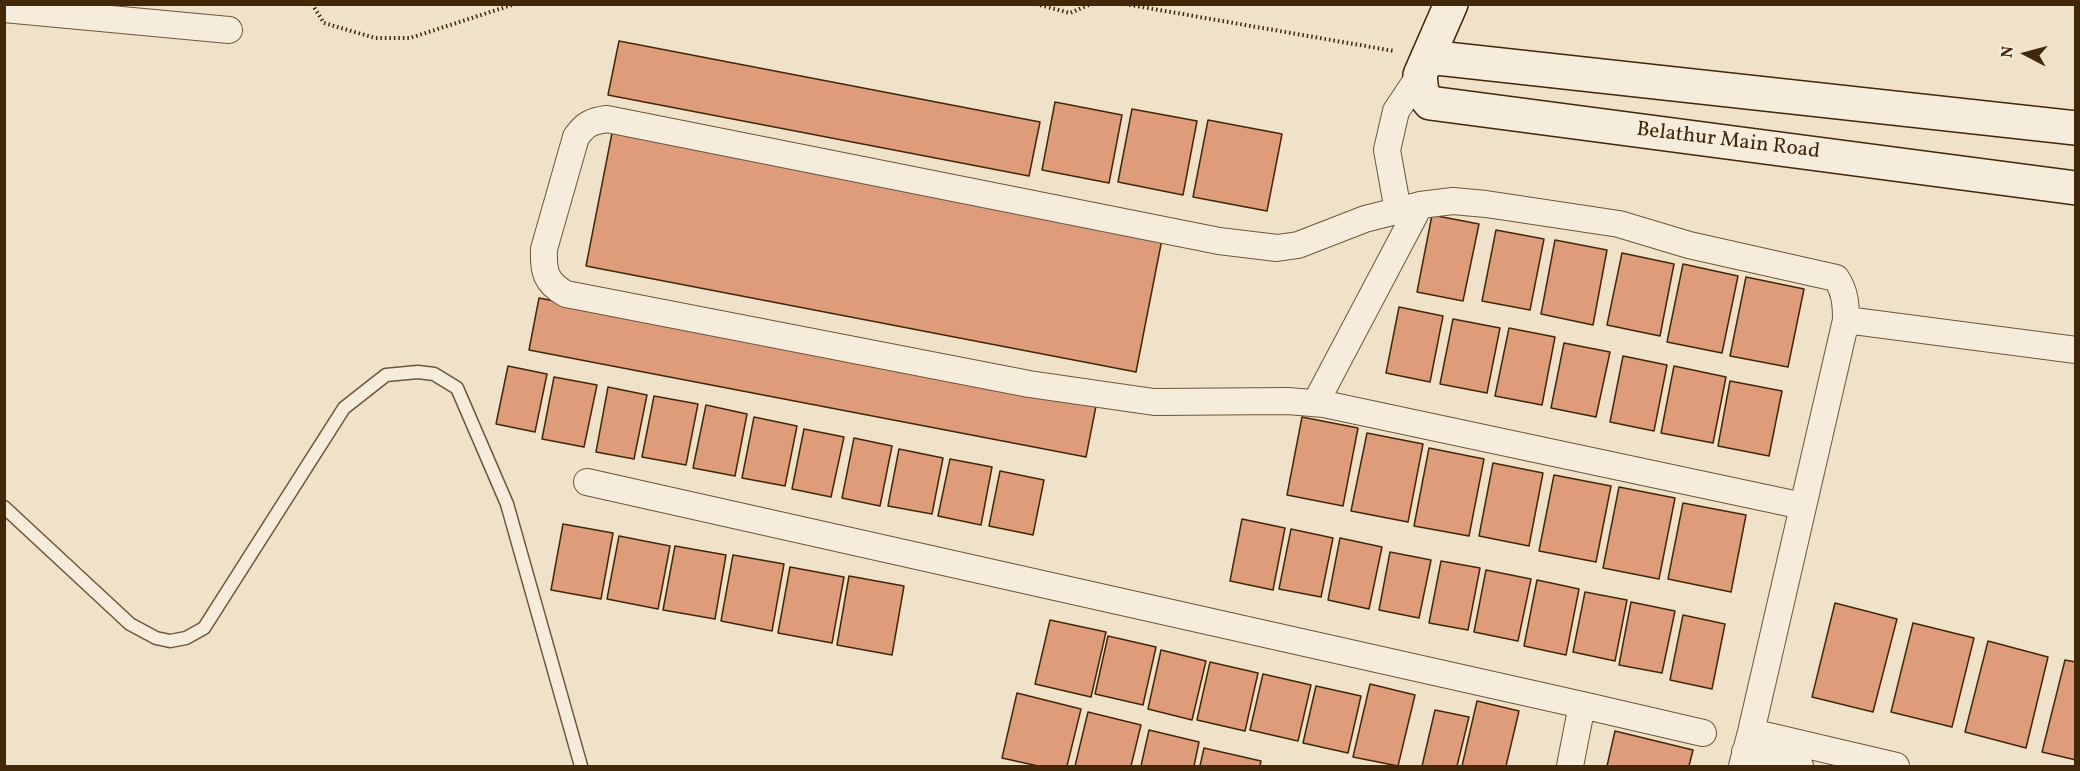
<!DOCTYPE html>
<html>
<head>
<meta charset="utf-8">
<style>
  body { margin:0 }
  #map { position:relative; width:2080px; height:771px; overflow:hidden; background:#efe2c8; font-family:Vollkorn,serif }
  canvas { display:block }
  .frame { position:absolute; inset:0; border:6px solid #422709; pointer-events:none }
  .north { position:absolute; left:1996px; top:24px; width:60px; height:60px; -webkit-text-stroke:4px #f5ecdb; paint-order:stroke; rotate:276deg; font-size:16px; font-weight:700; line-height:24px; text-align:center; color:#422709 }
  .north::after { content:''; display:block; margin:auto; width:21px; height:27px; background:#422709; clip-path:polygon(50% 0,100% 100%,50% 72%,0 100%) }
</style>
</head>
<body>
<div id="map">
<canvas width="2080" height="771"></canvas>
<div class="frame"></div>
<div class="north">N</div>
</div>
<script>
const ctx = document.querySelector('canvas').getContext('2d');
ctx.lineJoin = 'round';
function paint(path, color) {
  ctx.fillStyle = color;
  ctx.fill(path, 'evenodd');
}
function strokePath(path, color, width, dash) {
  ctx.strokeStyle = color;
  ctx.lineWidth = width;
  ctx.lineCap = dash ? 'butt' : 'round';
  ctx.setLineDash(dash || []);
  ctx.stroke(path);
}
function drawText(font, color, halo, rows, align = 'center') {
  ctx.font = font + ' Vollkorn,serif';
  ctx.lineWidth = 4.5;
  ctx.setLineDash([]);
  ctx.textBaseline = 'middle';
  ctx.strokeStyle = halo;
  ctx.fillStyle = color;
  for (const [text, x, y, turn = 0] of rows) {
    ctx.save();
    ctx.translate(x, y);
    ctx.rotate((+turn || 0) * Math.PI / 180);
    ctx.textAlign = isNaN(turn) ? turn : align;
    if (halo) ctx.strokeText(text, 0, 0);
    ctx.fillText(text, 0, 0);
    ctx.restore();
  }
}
const building = new Path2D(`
  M619,41L1040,122L1029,176L608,95Z
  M1055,102L1122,115L1109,183L1042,170Z
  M1132,109L1197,121L1183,195L1118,182Z
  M1208,120L1282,134L1267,211L1193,197Z
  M612,133L1162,239L1136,372L586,266Z
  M1432,215L1479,224L1463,301L1417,292Z
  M1496,230L1544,239L1530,310L1482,301Z
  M1555,240L1607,250L1593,325L1541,314Z
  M1622,253L1674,264L1660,336L1607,325Z
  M1683,264L1738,276L1722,353L1667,342Z
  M1746,277L1804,289L1788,367L1730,356Z
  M539,298L1096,406L1086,457L529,350Z
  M1399,307L1443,316L1430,382L1386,373Z
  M1453,319L1500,328L1487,393L1440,384Z
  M1509,328L1555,337L1542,405L1495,396Z
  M1564,343L1610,352L1596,417L1551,408Z
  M1623,356L1667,365L1654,431L1610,422Z
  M508,366L547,374L535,432L496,424Z
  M1674,366L1726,377L1713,443L1661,433Z
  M554,377L597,385L584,447L542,439Z
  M1730,381L1782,391L1769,456L1718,446Z
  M608,387L647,395L634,459L596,452Z
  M654,396L698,404L686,465L642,457Z
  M706,405L747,414L735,476L693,468Z
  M754,417L797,426L785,486L742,478Z
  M1302,417L1358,428L1343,506L1287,495Z
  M804,429L844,437L831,497L792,489Z
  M1367,433L1423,444L1408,522L1351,511Z
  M854,438L892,446L880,506L842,498Z
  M1429,448L1484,459L1469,536L1414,526Z
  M899,449L943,458L932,514L888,506Z
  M950,459L992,467L981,525L938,516Z
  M1493,463L1543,473L1529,546L1479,536Z
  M1000,471L1044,480L1033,535L989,526Z
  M1554,475L1611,486L1596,562L1539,551Z
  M1619,487L1675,498L1659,579L1603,568Z
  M1683,503L1746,515L1731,592L1668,579Z
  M1242,519L1285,528L1273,590L1230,581Z
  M563,524L613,533L601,599L551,590Z
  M1291,529L1333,538L1321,597L1279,589Z
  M619,536L670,546L658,609L607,599Z
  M1340,538L1382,547L1369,609L1328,600Z
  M675,546L726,555L715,619L663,610Z
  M1390,552L1431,560L1419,618L1379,610Z
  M733,555L784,564L772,631L721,621Z
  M1441,561L1480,568L1468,630L1429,623Z
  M790,567L844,577L832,643L778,633Z
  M1486,570L1531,579L1518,641L1474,632Z
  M849,576L904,586L892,655L837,645Z
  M1537,580L1579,589L1566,655L1524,646Z
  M1585,592L1627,600L1615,661L1573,652Z
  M1631,602L1675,611L1662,673L1619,665Z
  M1835,603L1897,619L1873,712L1812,697Z
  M1683,615L1725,624L1712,689L1670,680Z
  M1050,620L1106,632L1091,697L1035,684Z
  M1913,623L1974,638L1952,727L1891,712Z
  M1108,636L1156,647L1143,705L1095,694Z
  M1988,641L2048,657L2026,748L1965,732Z
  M1161,650L1206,661L1192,720L1148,709Z
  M2065,660L2076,662V760L2042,752Z
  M1210,662L1258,673L1245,731L1197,720Z
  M1263,674L1311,685L1298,741L1250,730Z
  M1370,684L1415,695L1398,766L1353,757Z
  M1316,686L1361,696L1348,753L1303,743Z
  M1017,693L1081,709L1067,766H1038L1002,758Z
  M1477,701L1519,711L1506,766H1462Z
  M1435,710L1469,717L1457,766H1422Z
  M1088,712L1141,725L1131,766H1075Z
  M1149,730L1199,742L1194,766H1141Z
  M1615,731L1693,750L1689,766H1607Z
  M1204,748L1261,761L1260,766H1200Z`);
const path = new Path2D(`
  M312,4L324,23L375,38H410L515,4
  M1036,4L1070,13L1091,4
  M1125,4L1394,51`);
const lane = new Path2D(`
  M4,507L130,624L156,638L170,641L186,638L204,628L344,408L386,375L418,372L434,374L457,388L507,504L581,766`);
const street = new Path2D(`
  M4,9L229,30
  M1398,211L1387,150L1396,111L1420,75
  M1846,320L2076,350
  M1316,402L1420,205
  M587,482L1582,705L1570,766
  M1582,705L1703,733
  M1751,732L1896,766
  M1745,752L1800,766
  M1742,766L1751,732L1846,320C1846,304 1845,291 1836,278L1689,245L1619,224L1486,204L1453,201L1420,205L1365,219L1298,245L1277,248L1219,241L607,119C592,121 585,124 576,137L544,249C543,272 546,283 566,294L1029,384L1154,402L1288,401L1324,404L1803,506`);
const secondary = new Path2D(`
  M1451,4L1420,75L1422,93L1430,103L2076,188
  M1428,57L2076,128`);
const streetNames = [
  ["Belathur Main Road",1728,142,7]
];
paint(building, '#df9c7a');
strokePath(building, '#422709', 1.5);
strokePath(lane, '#6d5639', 15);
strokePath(street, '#6d5639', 28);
strokePath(secondary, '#422709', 36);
strokePath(path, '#422709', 4, [1.5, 3]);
strokePath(lane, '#f5ecdb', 12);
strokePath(street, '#f5ecdb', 26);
strokePath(secondary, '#f5ecdb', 33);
drawText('21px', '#422709', '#f5ecdb', streetNames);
</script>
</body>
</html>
